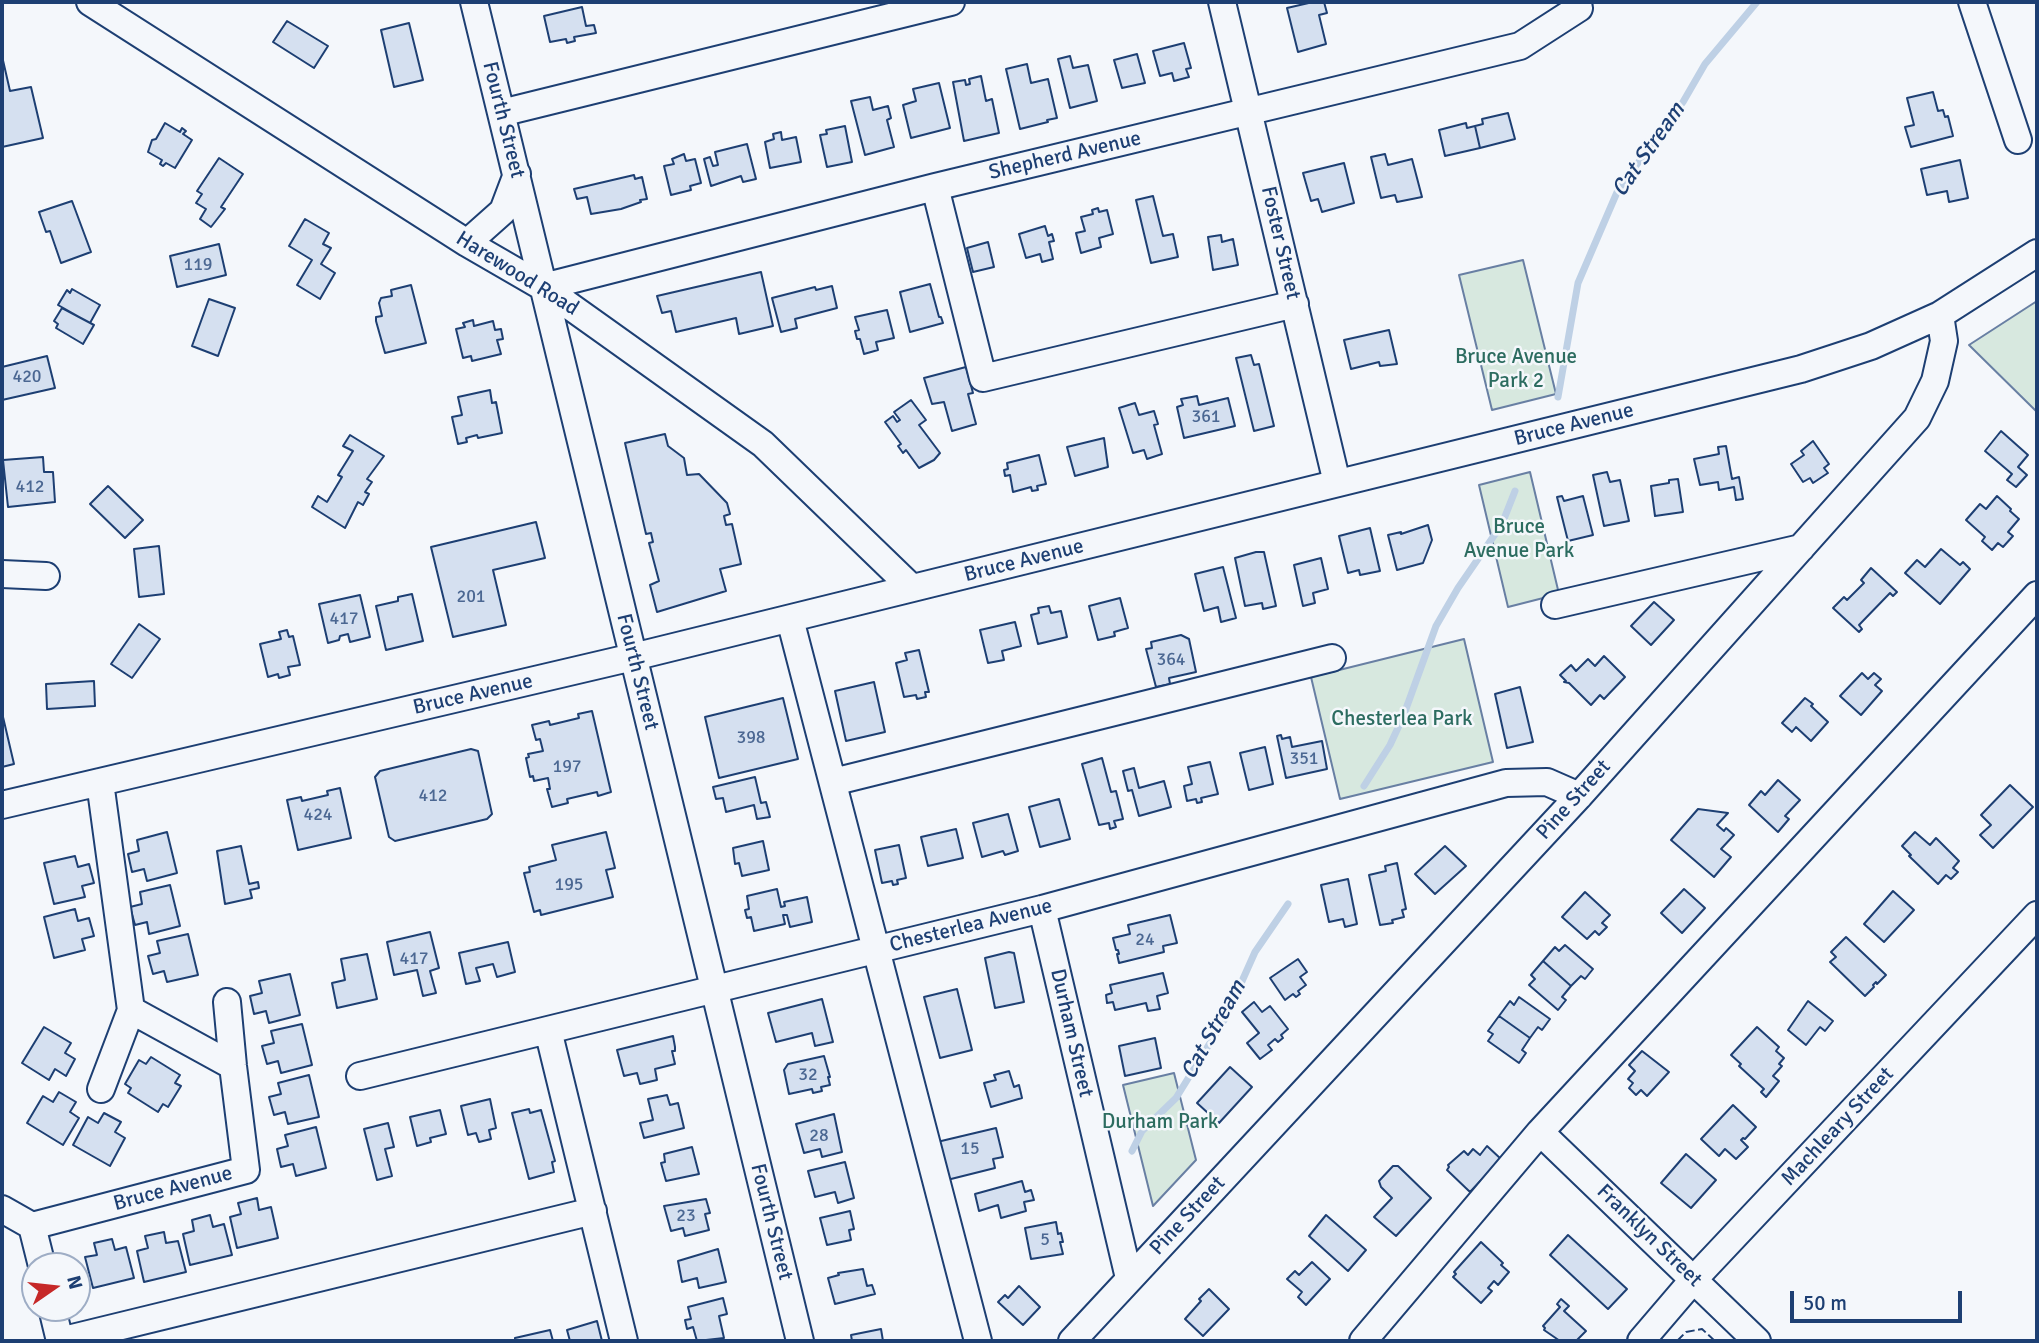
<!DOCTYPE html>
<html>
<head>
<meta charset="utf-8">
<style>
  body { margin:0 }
  #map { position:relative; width:2039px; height:1343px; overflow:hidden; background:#f4f7fb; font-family:Signika,sans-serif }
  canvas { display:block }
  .frame { position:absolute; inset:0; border:4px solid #1d3f73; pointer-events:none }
  .north { position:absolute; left:21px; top:1252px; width:70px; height:70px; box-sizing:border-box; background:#f4f7fb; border:2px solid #9eadc5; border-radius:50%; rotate:76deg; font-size:19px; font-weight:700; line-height:28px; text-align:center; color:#1d3f73 }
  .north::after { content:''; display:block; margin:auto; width:24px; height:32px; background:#c62828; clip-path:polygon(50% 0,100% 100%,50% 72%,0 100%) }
  .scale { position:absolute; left:1790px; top:1291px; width:172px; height:32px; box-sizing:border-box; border:4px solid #1d3f73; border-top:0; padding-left:9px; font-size:21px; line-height:24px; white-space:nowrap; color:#1d3f73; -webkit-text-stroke:5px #f4f7fb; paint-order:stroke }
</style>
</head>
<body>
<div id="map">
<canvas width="2039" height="1343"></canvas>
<div class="frame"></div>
<div class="north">N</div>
<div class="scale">50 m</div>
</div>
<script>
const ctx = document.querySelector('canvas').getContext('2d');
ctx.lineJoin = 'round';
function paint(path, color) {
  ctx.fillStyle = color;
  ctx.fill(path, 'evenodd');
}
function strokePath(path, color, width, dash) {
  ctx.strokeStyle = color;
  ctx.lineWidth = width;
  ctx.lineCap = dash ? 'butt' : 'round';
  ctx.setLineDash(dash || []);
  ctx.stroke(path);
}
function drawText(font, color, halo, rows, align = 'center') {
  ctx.font = font + ' Signika,sans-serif';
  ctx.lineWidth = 5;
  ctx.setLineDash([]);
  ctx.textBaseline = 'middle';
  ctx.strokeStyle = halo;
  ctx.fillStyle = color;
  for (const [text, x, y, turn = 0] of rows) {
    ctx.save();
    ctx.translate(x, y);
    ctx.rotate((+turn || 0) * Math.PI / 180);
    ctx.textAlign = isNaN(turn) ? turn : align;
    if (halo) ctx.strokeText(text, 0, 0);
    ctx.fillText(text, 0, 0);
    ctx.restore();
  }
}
const green = new Path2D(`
  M1523,260L1556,394L1492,410L1459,275Z
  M2037,301V412L1969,345Z
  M1530,472L1559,594L1508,607L1479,485Z
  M1464,639L1493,762L1340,799L1311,677Z
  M1174,1073L1196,1160L1153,1206L1123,1085Z`);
const stream = new Path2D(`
  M1558,397L1578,283L1618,190L1683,102L1705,64L1757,2
  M1364,786L1390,745L1403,717L1436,626L1458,588L1502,524L1515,491
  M1132,1151L1142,1131L1176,1098L1226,1017L1255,952L1288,904`);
const building = new Path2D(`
  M1313,2H1324L1327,13L1319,15L1326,44L1298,52L1287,8Z
  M582,7L586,26L594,25L596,33L574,37L575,41L567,43L566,39L550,42L544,16Z
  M287,21L328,46L314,68L273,42Z
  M409,23L423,80L394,87L381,30Z
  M1184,43L1191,68L1186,69L1189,77L1174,81L1172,73L1160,76L1153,51Z
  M1137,54L1145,83L1122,88L1114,60Z
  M2,56L10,91L31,87L43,138L2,147Z
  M1070,56L1073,68L1088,65L1097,101L1070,108L1058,59Z
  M1027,64L1031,83L1048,79L1057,118L1047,120L1048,122L1020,129L1006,69Z
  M981,76L986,101L992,99L999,133L964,141L953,82L965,80L966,85L970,84L969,79Z
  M939,83L950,128L911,138L903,105L916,101L913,89Z
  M1933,92L1938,111L1943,110L1945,117L1948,116L1953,136L1911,147L1905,127L1914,125L1907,98Z
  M870,97L873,110L888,106L891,118L887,120L894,147L865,155L851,101Z
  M1508,113L1515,139L1480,148L1475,126L1483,124L1482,119Z
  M165,123L180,132L182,128L186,131L183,134L192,140L175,168L166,163L163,166L160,164L162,160L148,152L152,140L156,139Z
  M1466,123L1467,128L1475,126L1480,148L1445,156L1439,130Z
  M845,126L852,162L827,167L820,135L827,134L826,130Z
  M781,132L782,140L796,137L801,162L770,168L765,142L774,139L773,134Z
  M747,144L756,179L743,182L741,176L711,186L704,159L710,157L713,166L718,165L715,152Z
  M684,154L686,161L695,159L701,183L690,186L691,190L671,195L664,166L674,164L672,159Z
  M1385,154L1388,165L1412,159L1422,197L1397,202L1395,195L1381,198L1371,157Z
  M219,158L243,174L221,207L225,209L211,227L200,219L206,209L196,203L202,194L197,191Z
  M1960,160L1968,198L1949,202L1947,191L1927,195L1921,169Z
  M1344,163L1354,203L1322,212L1318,199L1311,201L1303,173Z
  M634,175L635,179L642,177L647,199L640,200L641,202L621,209L591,214L587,197L577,199L574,189Z
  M1153,196L1163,236L1173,234L1178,257L1151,263L1136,200Z
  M72,201L91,252L61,263L50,231L46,232L39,212Z
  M1098,208L1099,212L1107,210L1113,234L1099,238L1101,247L1081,253L1076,233L1085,231L1081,217L1093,214L1092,210Z
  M305,219L329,233L323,244L331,248L321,264L335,273L320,299L297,285L312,260L289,246Z
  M1045,226L1048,236L1052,234L1054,241L1049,242L1053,259L1042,262L1040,254L1026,258L1019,234Z
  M1221,235L1222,242L1233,239L1238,265L1213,270L1208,237Z
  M988,242L994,267L973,272L967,248Z
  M219,244L226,275L177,287L170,256Z
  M761,272L773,326L739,334L736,318L676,332L671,311L662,313L657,296Z
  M930,284L939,317H941L943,323L910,332L900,292Z
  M411,285L426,343L385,353L376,321V317L382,316L379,303L381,298L392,296L391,290Z
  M832,286L837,308L795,319L797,328L781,332L772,298L815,287L816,290Z
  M72,289L100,305L90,323L58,305L67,290L70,293Z
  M209,299L235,308L218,356L192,346Z
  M62,308L94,325L83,344L56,328L58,324L54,321Z
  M887,310L894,338L876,342L878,350L864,354L860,339H857L855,331L859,330L855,317Z
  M473,320L474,326L493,321L495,330L501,329L503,339L497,340L501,354L472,361L471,356L463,358L456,329L465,327L463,323Z
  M1389,330L1397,364L1380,366L1379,362L1351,369L1344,340Z
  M1251,355L1254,365L1259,364L1274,426L1254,431L1236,358Z
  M47,356L55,388L2,400V367Z
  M966,367L973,393L968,394L976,424L952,431L944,402L932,404L924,378Z
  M490,390L492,403L496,402L502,433L478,438L477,435L466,438L467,442L458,444L452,417L462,415L458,397Z
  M1197,396L1199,405L1228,398L1235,426L1184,438L1177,407L1183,405L1181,399Z
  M911,400L926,420L919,425L940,453L934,460L919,468L906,450L903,453L898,446L901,444L885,422L893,416L897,422L900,420L894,412Z
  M1135,403L1139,415L1154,411L1158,424L1154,425L1162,454L1147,459L1144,450L1133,453L1119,408Z
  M2001,431L2028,455L2018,467L2027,475L2016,487L2007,480L2012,474L1985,451Z
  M665,434L668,446L684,458L687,475L699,474L727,503L730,514L724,516L726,525L732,524L741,564L720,569L726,591L657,612L650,585L659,581L649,543L653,542L651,533L646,534L625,443Z
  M350,435L384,456L367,479L372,482L365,492L369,494L363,505L358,502L345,528L312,507L318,496L327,502L342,477L338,475L353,451L343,446Z
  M1104,438L1108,467L1075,476L1067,447Z
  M1813,441L1829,464L1824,468L1828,473L1813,483L1810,478L1803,482L1791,464L1804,455L1801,451Z
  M1726,446L1732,479L1739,477L1743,499L1736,500L1734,487L1719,490L1718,482L1700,485L1694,459L1719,454L1718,447Z
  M1039,455L1046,484L1037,486L1038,490L1032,491L1031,487L1013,492L1010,475L1005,476L1004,470L1008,469L1007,463Z
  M43,457L44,472H53L55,502L8,507L3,460Z
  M1607,472L1610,482L1620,480L1629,521L1604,526L1593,475Z
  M1678,479L1683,512L1655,516L1651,486L1669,483V480Z
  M108,486L143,520L125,538L90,504Z
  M1562,496L1564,501L1583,496L1593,535L1568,541L1557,497Z
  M1997,496L2011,509L2010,511L2019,519L2008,532L2013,536L2003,547L1998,543L1992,550L1982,541L1985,537L1966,520L1980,504L1986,509Z
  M536,522L545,558L493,570L506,625L453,637L431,547Z
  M1428,525L1432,540L1423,563L1397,570L1388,535L1401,532V534Z
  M1370,528L1380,571L1360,575L1359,570L1348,573L1339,536Z
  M159,546L164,594L139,597L134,549Z
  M1941,549L1960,565L1963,562L1970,569L1940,604L1905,573L1917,560L1925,567Z
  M1256,552H1264L1276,606L1263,609L1262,603L1245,606L1235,558Z
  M1321,558L1328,589L1313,593L1315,603L1303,606L1294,565Z
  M1223,567L1236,618L1221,622L1218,607L1204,611L1195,574Z
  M1871,568L1897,592L1893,596L1890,593L1859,625L1862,629L1859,632L1833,608L1844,597L1847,600L1864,583L1861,580Z
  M412,594L423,641L386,650L376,606L398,601V597Z
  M360,595L370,637L350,642L348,634L340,636L339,640L328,643L319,604Z
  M1120,598L1128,628L1114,632L1115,636L1098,640L1089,606Z
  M1654,602L1674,620L1651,645L1631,626Z
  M1049,606L1051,613L1061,611L1067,637L1038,644L1031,615L1039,613L1038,608Z
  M1015,622L1021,646L1002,651L1004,660L988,663L980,630Z
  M139,624L160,639L132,678L111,664Z
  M287,630L289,637L293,636L300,665L288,667L290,675L279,678L278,674L268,677L260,644L281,639L279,632Z
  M1181,635L1189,639L1196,672L1169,678L1170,684L1156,687L1146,649L1152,648L1151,642Z
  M919,650L929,692H925L926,697L917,699L916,695L904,697L896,663L907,660L905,653Z
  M1604,656L1625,677L1604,699L1600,695L1591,705L1569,683L1564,682L1566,681L1560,675L1571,665L1576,671L1588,659L1595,666Z
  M1862,673L1868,679L1874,673L1881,679L1875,685L1882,691L1861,715L1840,696Z
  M94,681L95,706L47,709L46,684Z
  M874,682L885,732L846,741L835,691Z
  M1520,687L1533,742L1507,748L1495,694Z
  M783,698L798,759L719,778L705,717Z
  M1805,698L1813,704L1811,706L1828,722L1811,741L1796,727L1792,732L1782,723Z
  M592,711L611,792L598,796L597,792L567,799L568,803L552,807L547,789H550L548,778L534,781L533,776L530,777L526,758L529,757L528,754L543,751L540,739L536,740L532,725L549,721L550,725L579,718L578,714Z
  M3,717L14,764L2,767V718Z
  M1281,735L1282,739L1290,737L1292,747L1322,741L1327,769L1286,778L1277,736Z
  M1265,747L1273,784L1249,790L1240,753Z
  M471,749L478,751L492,814L487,819L395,841L389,837L375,777L380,771Z
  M1102,758L1111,792L1116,791L1123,819L1114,821L1116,827L1110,829L1109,823L1099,825L1082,764Z
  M1210,762L1218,794L1201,798L1202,802L1197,803L1196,799L1187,801L1184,786L1192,784L1188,767Z
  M1134,768L1139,788L1164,781L1171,807L1139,816L1132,790L1128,791L1123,771Z
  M755,777L761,803L766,802L770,817L757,819L754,805L726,812L723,798L716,799L713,787Z
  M1778,780L1800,800L1785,816L1789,819L1778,832L1749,805L1761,791L1765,795Z
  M2010,785L2033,807L1993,848L1980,835L1991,825L1981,815Z
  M340,788L351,838L298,850L287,800L301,797L302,801L328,795L327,791Z
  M1059,799L1070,839L1040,847L1029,807Z
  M1698,809L1728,813L1717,825L1724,831L1726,828L1734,835L1721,849L1731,857L1714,877L1671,840Z
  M1008,814L1018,851L1005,855L1003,851L982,857L973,823Z
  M956,829L963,858L928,866L921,837Z
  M167,832L177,873L147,881L144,869L132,872L128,854L139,851L137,840Z
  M606,832L615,868L606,870L613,897L541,915L540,910L534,912L524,873L530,872L529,867L556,860L552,845Z
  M1915,832L1930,845L1936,838L1959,861L1953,868L1958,872L1951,879L1946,875L1938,884L1909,856L1911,855L1902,846Z
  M763,841L769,870L742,876L739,863L735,864L733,848Z
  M899,845L906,878L897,880L898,884L893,885L892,881L882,883L875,850Z
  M241,846L249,884L258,882L259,888L250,890L252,898L225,904L217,851Z
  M1445,846L1466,866L1435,894L1415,874Z
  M75,856L78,867L89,864L94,883L82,886L85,897L54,904L44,863Z
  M1397,863L1406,909L1402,910L1404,917L1392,920L1393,923L1380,925L1369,875L1386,871L1385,866Z
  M1348,879L1357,924L1345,927L1343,919L1329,922L1321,885Z
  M170,885L180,926L149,934L147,922L135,925L130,907L142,904L140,892Z
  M777,889L781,907L785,906L784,902L807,897L812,922L790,927L787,915H783L785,924L754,931L751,917L747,918L745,910L749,909L747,896Z
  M1684,889L1705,908L1682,933L1661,913Z
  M1893,891L1914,910L1884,942L1864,924Z
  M1585,892L1610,915L1602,923L1607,927L1599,935L1595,931L1587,939L1562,917Z
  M75,909L78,921L89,918L94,936L82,939L85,950L54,958L44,917Z
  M1170,915L1177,943L1163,946L1164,952L1119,963L1117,954H1119L1118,950H1116L1113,938L1130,934L1128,925Z
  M430,932L439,968L430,971L436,993L423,996L417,970L394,975L387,942Z
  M188,934L198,975L167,982L164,971L153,974L148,956L160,953L157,941Z
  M1846,937L1886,975L1877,984L1876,982L1873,985L1874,987L1865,996L1830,962L1836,957L1831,952Z
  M508,942L515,972L497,977L493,964L476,968L480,981L466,984L459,953Z
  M1565,945L1593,969L1585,979L1581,976L1571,986L1543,961L1555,947L1559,951Z
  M1009,952L1014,953L1024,1002L995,1008L985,958Z
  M367,954L377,999L337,1008L332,983L345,980L341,959Z
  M1298,959L1307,972L1300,977L1306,985L1298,991L1300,994L1296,997L1293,994L1285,1000L1270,978Z
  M1543,961L1571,986L1562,997L1566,1000L1558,1010L1529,985L1535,979L1531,975Z
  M1163,973L1168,993L1157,996L1160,1009L1148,1011L1146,1003L1115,1010L1113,1002L1107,1003L1106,995L1112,993L1110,985Z
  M290,974L300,1015L269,1023L266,1011L254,1014L250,996L262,993L259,981Z
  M957,989L972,1050L940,1058L924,997Z
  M1519,997L1550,1019L1542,1030L1538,1027L1530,1038L1499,1016L1510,1001L1514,1005Z
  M822,999L833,1042L815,1046L812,1033L776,1042L768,1013Z
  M1808,1001L1833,1021L1825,1031L1820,1027L1806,1045L1788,1030Z
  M1254,1002L1262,1012L1270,1006L1288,1029L1281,1035L1283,1038L1278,1042L1275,1039L1268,1045L1272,1050L1260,1059L1247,1043L1259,1033L1242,1012Z
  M1499,1016L1530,1038L1522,1050L1526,1053L1519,1063L1488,1041L1493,1034L1488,1031Z
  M302,1024L312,1065L281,1073L278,1061L267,1064L262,1046L274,1043L271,1031Z
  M44,1027L71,1043L65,1053L75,1059L66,1076L55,1069L49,1080L22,1063Z
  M1757,1027L1779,1047L1776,1051L1784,1058L1779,1064L1782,1066L1773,1076L1779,1081L1766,1097L1761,1092L1764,1089L1739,1066L1741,1064L1731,1055Z
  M673,1036L675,1047V1051H672L675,1064L655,1069L657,1080L640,1084L637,1073L624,1076L617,1050Z
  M1155,1038L1161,1068L1125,1076L1119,1046Z
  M1642,1051L1669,1072L1647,1096L1641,1090L1636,1095L1629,1088L1633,1083L1628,1079L1635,1071L1629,1065Z
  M824,1056L830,1077H828L830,1085L821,1087L822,1091L813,1093L812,1089L789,1094L784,1070L788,1064Z
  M151,1057L180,1075L175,1083L181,1086L168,1107L163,1104L158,1112L128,1093L131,1088L125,1084L139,1060L146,1064Z
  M1230,1067L1252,1087L1219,1123L1197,1103Z
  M1009,1071L1014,1087L1019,1085L1022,1098L991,1107L984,1083L996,1080L994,1075Z
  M309,1075L319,1117L288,1124L285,1112L274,1115L269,1097L281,1094L278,1083Z
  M59,1092L76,1102L70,1112L79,1118L63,1145L27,1123L43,1096L53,1102Z
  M667,1095L670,1105L678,1103L684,1128L644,1138L640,1123L653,1120L648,1099Z
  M490,1099L496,1128L489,1130L491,1139L479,1142L476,1133L468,1135L461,1106Z
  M1733,1105L1756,1127L1745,1139L1743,1138L1741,1140L1748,1147L1736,1159L1725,1149L1719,1156L1701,1139Z
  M529,1109L530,1113L541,1110L555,1161L552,1162L554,1172L529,1179L512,1113Z
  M440,1110L446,1134L430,1138L431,1142L417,1146L410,1117Z
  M104,1113L121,1122L115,1132L125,1138L110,1166L73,1145L88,1117L98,1123Z
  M834,1114L842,1152L822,1157L820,1149L804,1153L796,1124Z
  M388,1123L394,1147L385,1149L392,1176L377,1180L364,1129Z
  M316,1127L326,1168L296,1176L293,1164L281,1167L277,1149L288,1146L285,1135Z
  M996,1128L1003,1157L993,1159L995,1168L947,1180L937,1142Z
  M1487,1146L1501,1159L1470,1192L1447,1170L1449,1167L1448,1165L1464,1151L1468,1155L1473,1149L1480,1155Z
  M692,1147L699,1174L666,1181L661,1163L665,1162L664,1154Z
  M1686,1154L1716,1180L1691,1208L1661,1183Z
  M845,1162L854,1198L838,1203L835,1192L815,1197L808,1171Z
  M1393,1166H1398L1431,1198L1396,1236L1374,1217L1392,1198L1381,1187L1379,1181Z
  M1022,1181L1025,1192L1031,1190L1034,1200L1024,1202L1026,1211L1001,1218L998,1205L979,1211L975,1194Z
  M257,1198L259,1210L271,1207L278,1238L237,1248L230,1217L241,1214L238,1203Z
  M706,1199L710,1213L705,1214L709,1230L685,1236L683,1228L671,1231L664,1206Z
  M850,1211L854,1229L849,1230L851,1240L827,1245L820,1218Z
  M210,1215L213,1227L224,1224L232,1255L190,1265L183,1234L194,1231L192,1220Z
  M1326,1215L1366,1250L1348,1271L1309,1236Z
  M1056,1222L1058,1234L1061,1233L1063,1242H1060L1063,1254L1031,1259L1025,1228Z
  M164,1232L166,1243L178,1241L186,1272L144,1282L137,1251L148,1248L145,1236Z
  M1568,1235L1627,1289L1608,1309L1550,1255Z
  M112,1239L115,1250L126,1247L134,1278L93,1288L85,1257L97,1255L94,1243Z
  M1481,1242L1503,1263L1501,1265L1509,1272L1498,1285L1494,1281L1488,1288L1492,1291L1481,1303L1453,1277L1456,1274L1454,1272Z
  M718,1249L726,1282L699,1288L697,1278L682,1282L678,1261Z
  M1312,1262L1330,1279L1306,1305L1298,1297L1302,1292L1287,1279L1295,1271L1299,1275Z
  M863,1269L867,1286L872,1285L875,1294L835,1304L828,1278L839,1275L838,1273Z
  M1019,1286L1040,1307L1023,1325L998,1302L1005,1295L1008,1298Z
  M1209,1289L1229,1309L1203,1336L1185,1319L1201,1301L1199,1299Z
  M723,1298L727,1314L719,1316L724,1338L697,1341L693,1327L687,1329L685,1320L691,1319L688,1307Z
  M1561,1299L1569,1306L1564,1311L1586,1331L1576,1341H1560L1544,1330L1545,1328L1543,1326L1560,1307L1557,1304Z
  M597,1321L602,1341H570L567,1330Z
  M881,1329L883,1341H852L851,1335Z
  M550,1330L553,1341H515V1338Z`);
const minor = new Path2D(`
  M90,2L467,243L543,287L602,329L763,444L912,588
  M474,2L800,1341
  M1222,2L1337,483
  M1972,2L2018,140
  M501,113L951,2
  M935,187L983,378L1295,304
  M467,243L503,211L517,174
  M543,287L935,187L1520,46L1579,8
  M2,574L46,576
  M1555,605L1801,548
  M790,619L978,1341
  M100,782L131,1010L101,1089
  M833,782L1332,658
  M2,805L633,657L1801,369L1871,346L1940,315L2037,253
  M1042,909L1129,1278
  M131,1010L233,1066
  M548,1030L624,1341
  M360,1076L1042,909L1506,783L1547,782L1579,796
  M1540,1132L1757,1341
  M2,1209L32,1226L246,1170L233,1066L227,1002
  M32,1226L42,1266
  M52,1308L60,1341
  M60,1341L593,1211
  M1072,1341L1579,796L1917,418L1935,381L1944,341L1940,315
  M1363,1341L1540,1132L2037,595
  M1641,1341L1694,1279L2037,915`);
const fence = new Path2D(`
  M1677,1341L1686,1332L1702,1329L1715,1341`);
const numberNames = [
  ["119",198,265],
  ["420",27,377],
  ["361",1206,417],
  ["412",30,487],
  ["201",471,597],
  ["417",344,619],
  ["364",1171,660],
  ["398",751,738],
  ["351",1304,759],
  ["197",567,767],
  ["412",433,796],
  ["424",318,815],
  ["195",569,885],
  ["24",1145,940],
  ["417",414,959],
  ["32",808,1075],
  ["28",819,1136],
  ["15",970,1149],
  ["23",686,1216],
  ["5",1045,1240]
];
const streetNames = [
  ["Fourth Street",503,120,76],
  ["Shepherd Avenue",1065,156,-13],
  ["Foster Street",1280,243,77],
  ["Harewood Road",517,274,32],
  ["Bruce Avenue",1574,425,-14],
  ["Bruce Avenue",1024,561,-14],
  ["Fourth Street",637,672,76],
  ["Bruce Avenue",473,695,-13],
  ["Pine Street",1574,800,-48],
  ["Chesterlea Avenue",971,926,-14],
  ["Durham Street",1071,1033,77],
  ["Machleary Street",1838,1127,-47],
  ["Bruce Avenue",173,1189,-15],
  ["Pine Street",1188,1216,-47],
  ["Fourth Street",771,1222,76],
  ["Franklyn Street",1649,1236,44]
];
const parkNames = [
  ["Bruce Avenue",1516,357],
  ["Park 2",1516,381],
  ["Bruce",1519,527],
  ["Avenue Park",1519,551],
  ["Chesterlea Park",1402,719],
  ["Durham Park",1160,1122]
];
const waterNames = [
  ["Cat Stream",1649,150,-55],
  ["Cat Stream",1214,1030,-61]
];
paint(green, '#d7e8df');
strokePath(green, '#687fa3', 2);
strokePath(stream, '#bed0e5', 7);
paint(building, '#d5e0f0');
strokePath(building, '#1d3f73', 2);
strokePath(minor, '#1d3f73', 30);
strokePath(minor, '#f4f7fb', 26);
strokePath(fence, '#1d3f73', 2, [9, 3.5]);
drawText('18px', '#4b6792', null, numberNames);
drawText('21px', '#1d3f73', '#f4f7fb', streetNames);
drawText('21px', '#2c6c60', '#f4f7fb', parkNames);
drawText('italic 23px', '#1d3f73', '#f4f7fb', waterNames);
</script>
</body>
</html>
